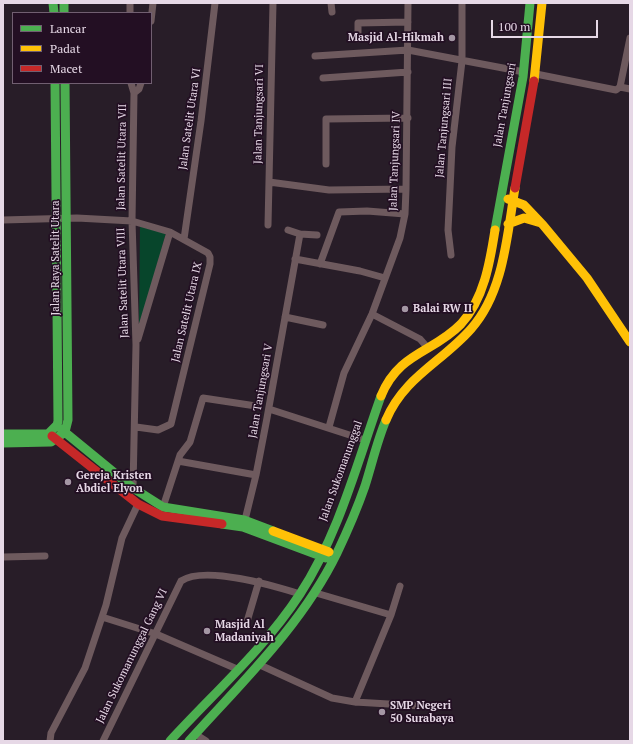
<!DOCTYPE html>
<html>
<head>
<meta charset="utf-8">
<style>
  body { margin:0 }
  #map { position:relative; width:633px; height:744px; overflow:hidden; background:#281d28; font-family:"PT Serif",serif }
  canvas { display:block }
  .frame { position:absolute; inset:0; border:4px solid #e6d8e6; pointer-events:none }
  .legend { position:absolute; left:12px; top:12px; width:140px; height:72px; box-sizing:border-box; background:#230f23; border:1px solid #715f71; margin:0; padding:5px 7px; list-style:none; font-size:12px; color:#e6d8e6 }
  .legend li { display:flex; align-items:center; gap:8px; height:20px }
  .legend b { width:20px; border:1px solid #715f71 }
  .scale { position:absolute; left:491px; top:20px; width:107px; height:18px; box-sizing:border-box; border:2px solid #e6d8e6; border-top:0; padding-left:5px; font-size:12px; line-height:14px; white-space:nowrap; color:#e6d8e6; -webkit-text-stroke:3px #230f23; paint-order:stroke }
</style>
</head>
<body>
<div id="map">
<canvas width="633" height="744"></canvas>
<div class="frame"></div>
<ul class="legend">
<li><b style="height:5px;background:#4caf50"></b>Lancar</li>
<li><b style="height:5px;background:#ffc107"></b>Padat</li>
<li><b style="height:5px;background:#c62828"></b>Macet</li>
</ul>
<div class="scale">100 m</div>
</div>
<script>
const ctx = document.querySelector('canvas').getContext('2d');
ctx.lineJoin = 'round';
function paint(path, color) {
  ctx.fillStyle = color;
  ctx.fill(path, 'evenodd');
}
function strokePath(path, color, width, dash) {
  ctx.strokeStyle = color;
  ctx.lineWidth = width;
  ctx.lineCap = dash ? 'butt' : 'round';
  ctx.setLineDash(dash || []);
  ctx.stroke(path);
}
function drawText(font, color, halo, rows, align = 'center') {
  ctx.font = font + ' "PT Serif",serif';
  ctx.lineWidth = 3.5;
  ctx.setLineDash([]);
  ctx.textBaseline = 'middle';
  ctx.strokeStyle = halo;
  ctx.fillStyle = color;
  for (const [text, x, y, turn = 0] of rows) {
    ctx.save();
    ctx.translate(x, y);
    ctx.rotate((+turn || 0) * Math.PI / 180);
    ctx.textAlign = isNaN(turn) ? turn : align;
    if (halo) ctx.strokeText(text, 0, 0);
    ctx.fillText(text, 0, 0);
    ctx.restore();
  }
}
const green = new Path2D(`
  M140,224L166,233L139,328Z`);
const street = new Path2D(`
  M130,3V13
  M331,3L332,12
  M151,21L153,3
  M358,39V23L408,22
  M315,56L408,50L524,72
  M536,74L616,90L620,87L630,38
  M323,78L408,72
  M131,83L134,93L132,221L136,345L133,488L132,491
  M620,87L630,89
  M134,93L139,89L141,83
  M326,164V119L408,118
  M269,182L329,190L406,189
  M3,220L77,218L132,221L170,232L208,253L210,257V264L171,424L158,430L136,427
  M268,225L273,3
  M288,230L300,234L317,235
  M184,239L201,121L215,3
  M451,255L448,230L450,189L452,147L462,61V3
  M295,259L360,271L385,278
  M320,264L339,212L367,211L405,214
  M372,314L420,339L427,347
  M285,317L323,325
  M138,339L170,232
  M269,409L365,440
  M329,427L344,373L372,314L400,238L405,214L406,189L408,3
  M178,461L256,475
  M163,507L180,455L190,442L203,398L256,406
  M244,524L256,475L267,418L300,234
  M3,557L45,556
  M316,593L391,615
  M102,617L156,634L237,669
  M246,625L259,581
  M260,665L332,698L355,702L422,706
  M355,702L391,615L400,586
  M195,734L206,741
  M50,741L51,733L85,668L106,605L122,538L138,504
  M103,741L181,581C205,565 274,586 300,594`);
const fast = new Path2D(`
  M53,3L54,13
  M64,3V13
  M495,230L523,77L530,3
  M61,429L133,488L163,507L244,520L273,531
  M3,434H48L57,425L58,421L55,83
  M3,443L51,442L65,432L68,420L65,83
  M222,524L243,527L326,558
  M170,741C214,693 264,649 300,594C339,534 357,463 381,396
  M189,741C242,682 302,625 337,553C347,532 357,509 365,486C372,464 377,441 386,420`);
const slow = new Path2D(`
  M534,81L542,3
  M508,199L524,205L543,225L587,278L630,342
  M508,224L524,218L541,223
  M381,396C399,352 433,353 461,324C484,299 490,262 495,230
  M386,420C404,377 442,362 471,329C504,292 507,235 515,188
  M273,531L329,552`);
const jam = new Path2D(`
  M515,188L534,81
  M52,436L138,504L162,516L222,524`);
const markers = [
  [452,38,4,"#a497a4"],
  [405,309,4,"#a497a4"],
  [68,482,4,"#a497a4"],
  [207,631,4,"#a497a4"],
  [382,712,4,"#a497a4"]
];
const poiNames = [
  ["Masjid Al-Hikmah",444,38,"right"],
  ["Balai RW II",413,309],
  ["Gereja Kristen",76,476],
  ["Abdiel Elyon",76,489],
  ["Masjid Al",215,625],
  ["Madaniyah",215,638],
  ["SMP Negeri",390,706],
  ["50 Surabaya",390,719]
];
const streetNames = [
  ["Jalan Tanjungsari",505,105,-80],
  ["Jalan Tanjungsari VI",259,114,-89],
  ["Jalan Satelit Utara VI",190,119,-82],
  ["Jalan Tanjungsari III",444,128,-85],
  ["Jalan Satelit Utara VII",122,157,-89],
  ["Jalan Tanjungsari IV",395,161,-88],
  ["Jalan Raya Satelit Utara",56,258,-90],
  ["Jalan Satelit Utara VIII",123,283,-92],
  ["Jalan Satelit Utara IX",187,312,-77],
  ["Jalan Tanjungsari V",261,391,-80],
  ["Jalan Sukomanunggal",341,471,-70],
  ["Jalan Sukomanunggal Gang VI",132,656,-64]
];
paint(green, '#07452b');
strokePath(street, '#6e5a5e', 7);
strokePath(fast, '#4caf50', 9);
strokePath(slow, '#ffc107', 9);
strokePath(jam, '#c62828', 9);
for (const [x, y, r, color] of markers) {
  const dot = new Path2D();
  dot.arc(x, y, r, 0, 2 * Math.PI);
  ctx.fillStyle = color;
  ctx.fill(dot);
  strokePath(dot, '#230f23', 1.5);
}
drawText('bold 11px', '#e6d8e6', '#230f23', poiNames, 'left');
drawText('11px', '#e6d8e6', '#230f23', streetNames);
</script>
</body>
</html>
